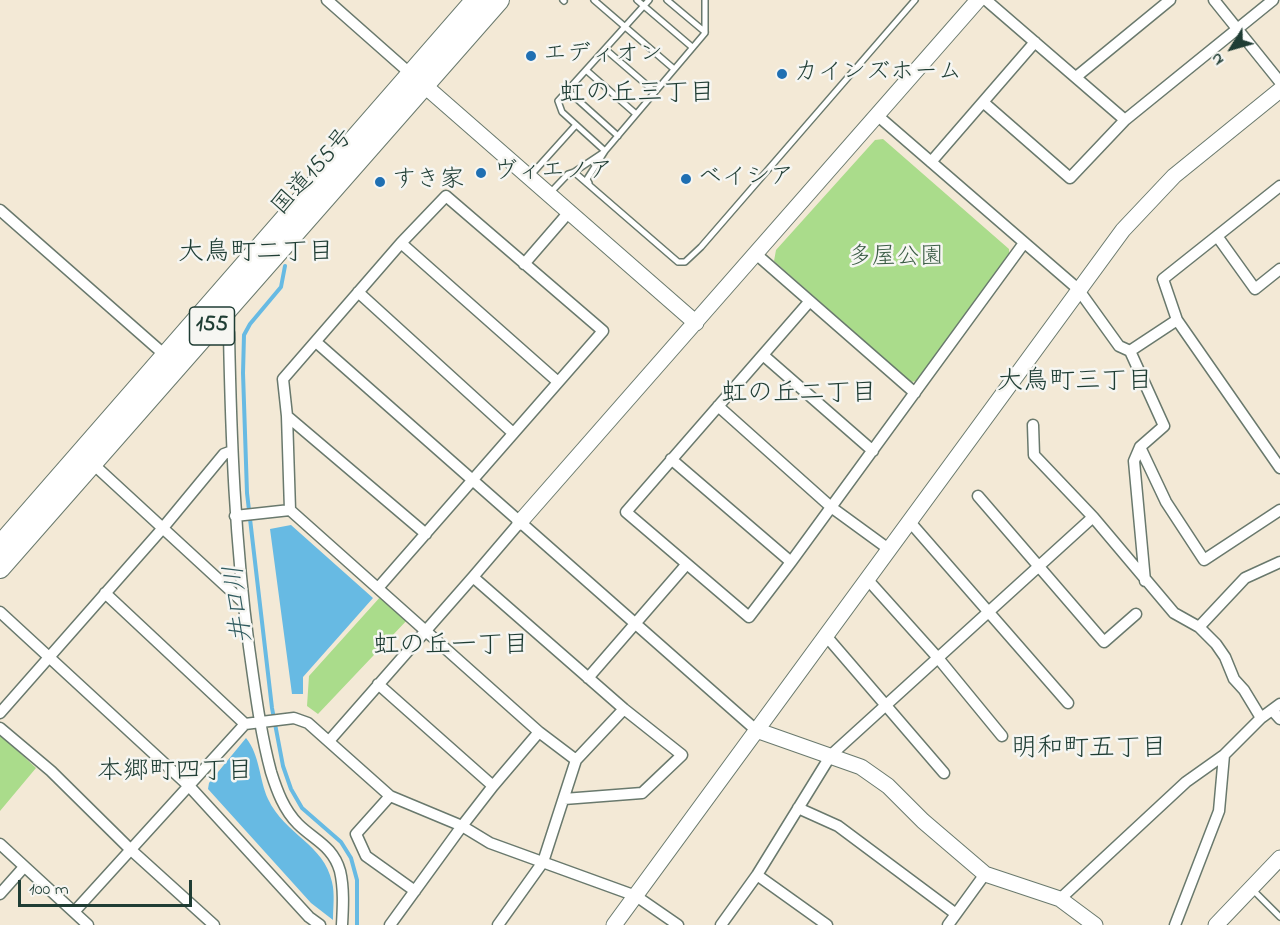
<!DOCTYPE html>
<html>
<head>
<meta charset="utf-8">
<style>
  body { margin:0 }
  #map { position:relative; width:1280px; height:925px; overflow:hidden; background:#f3e9d6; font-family:"Indie Flower",sans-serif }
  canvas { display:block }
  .north { position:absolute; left:1202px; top:18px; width:60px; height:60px; -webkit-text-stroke:4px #f6f6f2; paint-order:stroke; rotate:233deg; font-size:16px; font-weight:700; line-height:24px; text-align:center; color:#1f3d34 }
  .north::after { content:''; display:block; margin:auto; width:21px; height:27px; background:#1f3d34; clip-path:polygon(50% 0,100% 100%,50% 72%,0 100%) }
  .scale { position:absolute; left:18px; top:880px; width:174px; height:27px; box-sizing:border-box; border:3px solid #1f3d34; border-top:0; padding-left:8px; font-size:18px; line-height:21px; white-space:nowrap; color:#1f3d34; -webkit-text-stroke:4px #f6f6f2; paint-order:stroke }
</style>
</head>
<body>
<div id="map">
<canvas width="1280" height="925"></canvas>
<div class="north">N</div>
<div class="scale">100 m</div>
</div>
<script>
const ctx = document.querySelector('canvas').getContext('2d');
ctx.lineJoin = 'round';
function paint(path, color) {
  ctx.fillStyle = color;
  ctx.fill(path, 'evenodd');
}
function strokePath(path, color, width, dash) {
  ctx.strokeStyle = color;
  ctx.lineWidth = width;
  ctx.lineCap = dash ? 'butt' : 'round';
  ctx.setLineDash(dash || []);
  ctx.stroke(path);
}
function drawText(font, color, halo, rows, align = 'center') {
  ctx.font = font + ' "Indie Flower","Klee One",sans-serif';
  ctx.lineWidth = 5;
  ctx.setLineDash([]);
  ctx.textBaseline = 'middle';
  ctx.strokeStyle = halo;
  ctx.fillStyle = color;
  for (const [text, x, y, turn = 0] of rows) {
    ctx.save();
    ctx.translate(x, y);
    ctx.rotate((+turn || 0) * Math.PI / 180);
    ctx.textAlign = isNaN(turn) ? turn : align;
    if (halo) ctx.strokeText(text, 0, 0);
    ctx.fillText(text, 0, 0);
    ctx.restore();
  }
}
const green = new Path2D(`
  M883,139L1009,249V255L917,381L911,382L774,261L776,250L875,140Z
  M382,595L409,618L318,714L307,706L309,676Z
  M0,734L36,768L0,811Z`);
const water = new Path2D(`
  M291,525L373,598L303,677V694H292L270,529Z
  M246,738C260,755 259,779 268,799C285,835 324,844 332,882C335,894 333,908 333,920L311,903L208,789L209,783Z`);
const stream = new Path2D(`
  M285,266L281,287L250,324L244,335L243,373L247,493L272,708L283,766L291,789L302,808L341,842L351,858L357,880V925`);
const lane = new Path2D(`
  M563,0L564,1
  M594,0L674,69
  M637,0L692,47
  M667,0L705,32
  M605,49L655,92
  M586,70L636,114
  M568,91L618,136
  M605,151L562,112L558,101L649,0
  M574,172L678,262H685L701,247L915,0
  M530,176L575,126
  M589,183L587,179L605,151L705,33V0
  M550,193L568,174L574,172L604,152
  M1251,888L1280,917`);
const street = new Path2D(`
  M327,0L413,76
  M986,0L1125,120
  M1214,0L1280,82
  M1076,77L1170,0
  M983,102L1070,178L1125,120L1273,0
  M878,116L1078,289L1119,346L1130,351L1164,426L1140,447L1134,461L1145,581
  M931,162L1035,42
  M0,210L166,356
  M1217,236L1255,289L1280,269
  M401,243L558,382
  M756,254L915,393
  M524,264L569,212
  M358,292L513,433
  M809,302L626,512L749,617L791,562L1024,243
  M223,313L229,333C231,438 235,542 249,647C255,689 260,731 271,772C277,791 284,810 298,824C314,840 333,846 340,871C344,888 343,907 342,925
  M1177,320L1163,279L1280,186
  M316,342L756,730
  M1130,351L1177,320L1280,468
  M763,355L873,451
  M718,406L831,507L890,550
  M287,416L426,534
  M1033,425L1034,455L1093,517L1174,613L1199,627L1216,644L1225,657L1234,679L1244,690L1261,718
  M1140,447L1166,502L1204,560L1280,510
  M671,459L791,562
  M92,463L243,602
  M978,496L1104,642L1136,614
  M235,516L290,510
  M910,522L1068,703
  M473,577L624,709L682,755L642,793L564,799
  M868,580L938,658L1002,736
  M378,588L603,331L446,196L401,243L283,379L287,416L290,510L539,732L576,760
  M105,593L245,724
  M0,612L190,787L309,917L320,925
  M1199,627L1245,578L1280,562
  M827,637L944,773
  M588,678L686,565
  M378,684L493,786
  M1272,710L1280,719
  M0,713L162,529L224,454L232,451
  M0,728L51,771L130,849L214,925
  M329,741L473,577L520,522
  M390,796L356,834L366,856L415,891
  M798,808L838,826L956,914
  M0,844L88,925
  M757,875L827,925
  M0,894L24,867
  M1060,899L1186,782L1224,755L1261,718L1280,704
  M74,912L245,724L294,718L308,723L390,796L462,826L490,843L636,896L678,925
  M390,925L462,826L493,786L539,732
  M498,925L543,862L576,760L624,709
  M721,925L757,875L831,755L1093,517
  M948,925L985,874
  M1175,925L1219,811L1224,755`);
const secondary = new Path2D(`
  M425,86L696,323
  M520,522L978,0
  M756,730L861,767L888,786L923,821L985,874L1060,899L1095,925
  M614,925L1123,230L1174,176L1280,90
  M1216,925L1280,858`);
const highway = new Path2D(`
  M0,546L476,0
  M0,568L499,0`);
const markers = [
  [531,56,6,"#1f6fb2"],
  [782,74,6,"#1f6fb2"],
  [481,173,6,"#1f6fb2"],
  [686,179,6,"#1f6fb2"],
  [380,182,6,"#1f6fb2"]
];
const shields = [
  [212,326,45]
];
const shieldNames = [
  ["155",212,326]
];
const poiNames = [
  ["エディオン",543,56],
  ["カインズホーム",794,74],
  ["ヴィエノア",493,173],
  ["ベイシア",698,179],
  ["すき家",392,182]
];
const streetNames = [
  ["国道155号",314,173,-48]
];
const parkNames = [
  ["多屋公園",896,259]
];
const neighbourhoodNames = [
  ["虹の丘三丁目",637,96],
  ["大鳥町二丁目",256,255],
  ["大鳥町三丁目",1075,384],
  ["虹の丘二丁目",799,396],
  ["虹の丘一丁目",451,648],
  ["明和町五丁目",1089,751],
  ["本郷町四丁目",175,774]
];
const waterNames = [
  ["井口川",241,604,-97]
];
paint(green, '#aadc8b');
paint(water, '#67bae3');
strokePath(stream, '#67bae3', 4);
strokePath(lane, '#69796d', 8);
strokePath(street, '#69796d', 13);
strokePath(secondary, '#69796d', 17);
strokePath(highway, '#69796d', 22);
strokePath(lane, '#fff', 5);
strokePath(street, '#fff', 10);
strokePath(secondary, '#fff', 15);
strokePath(highway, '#fff', 20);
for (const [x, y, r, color] of markers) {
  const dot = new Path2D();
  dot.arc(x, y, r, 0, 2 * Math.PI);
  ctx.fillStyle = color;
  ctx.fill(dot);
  strokePath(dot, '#f6f6f2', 2);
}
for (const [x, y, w] of shields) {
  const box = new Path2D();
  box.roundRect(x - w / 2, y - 19, w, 38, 4.5);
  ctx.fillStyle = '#f6f6f2';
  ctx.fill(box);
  strokePath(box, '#1f3d34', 1.5);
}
drawText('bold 22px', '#1f3d34', null, shieldNames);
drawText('24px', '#1f3d34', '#f6f6f2', poiNames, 'left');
drawText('24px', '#1f3d34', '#f6f6f2', streetNames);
drawText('24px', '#3b5d45', '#f6f6f2', parkNames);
drawText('26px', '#1f3d34', '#f6f6f2', neighbourhoodNames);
drawText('italic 26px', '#315c60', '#f6f6f2', waterNames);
</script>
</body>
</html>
